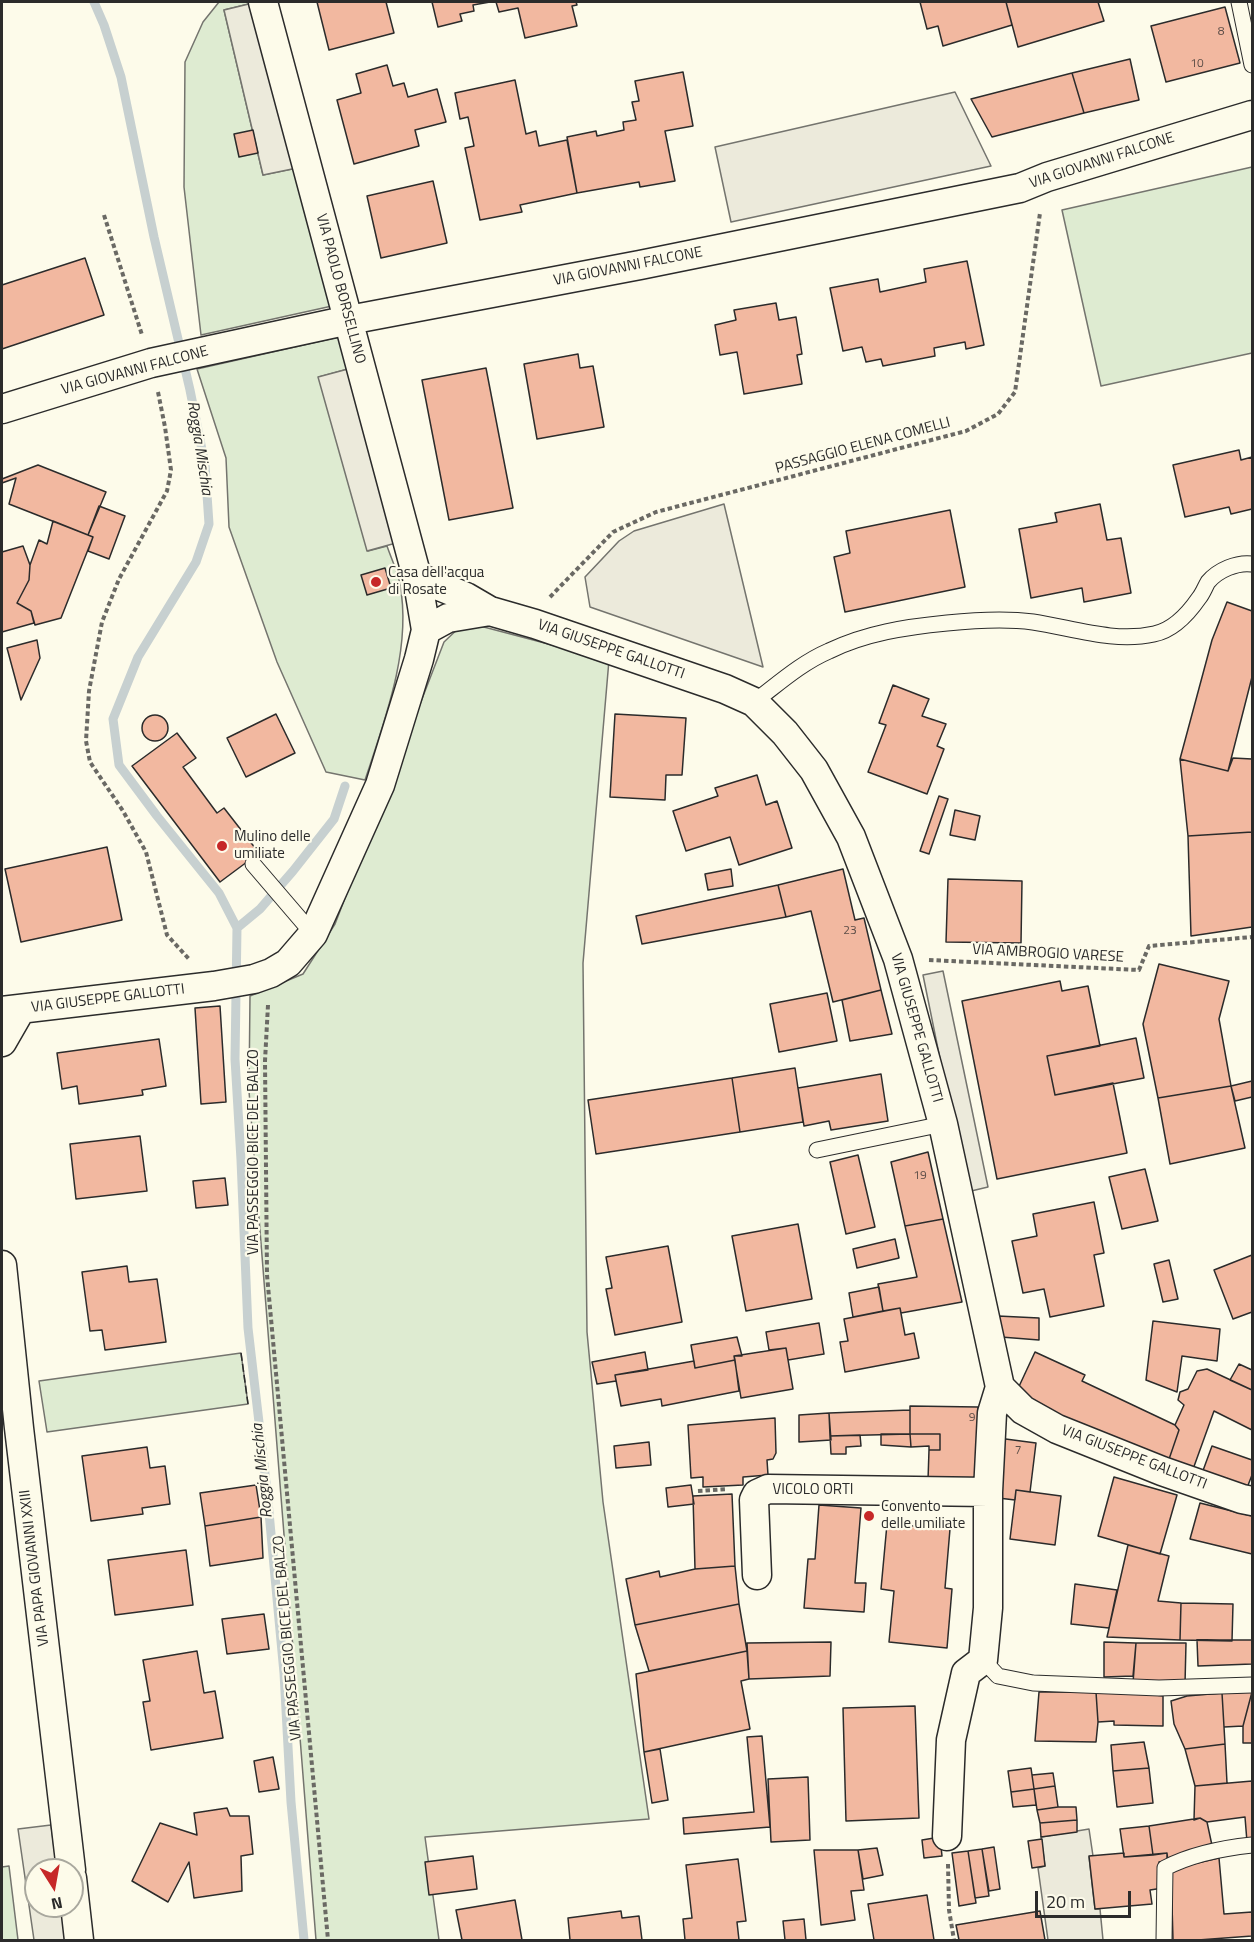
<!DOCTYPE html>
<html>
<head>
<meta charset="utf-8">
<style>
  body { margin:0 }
  #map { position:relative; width:1254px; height:1942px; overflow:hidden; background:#fdfbea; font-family:"Titillium Web",sans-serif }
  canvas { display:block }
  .frame { position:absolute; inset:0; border:3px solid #2b2b2b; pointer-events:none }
  .north { position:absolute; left:24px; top:1858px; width:60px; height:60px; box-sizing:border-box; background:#fdfbea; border:2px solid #a9a89e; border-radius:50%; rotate:169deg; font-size:16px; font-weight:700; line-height:24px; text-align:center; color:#2b2b2b }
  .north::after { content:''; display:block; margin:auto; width:21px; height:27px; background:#c62828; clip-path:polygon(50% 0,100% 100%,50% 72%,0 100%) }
  .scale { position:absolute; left:1035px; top:1891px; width:96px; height:27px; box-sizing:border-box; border:3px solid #2b2b2b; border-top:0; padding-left:8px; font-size:18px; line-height:21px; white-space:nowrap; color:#2b2b2b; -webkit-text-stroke:4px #fdfbea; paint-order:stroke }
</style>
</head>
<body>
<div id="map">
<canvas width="1254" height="1942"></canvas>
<div class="frame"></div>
<div class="north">N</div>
<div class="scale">20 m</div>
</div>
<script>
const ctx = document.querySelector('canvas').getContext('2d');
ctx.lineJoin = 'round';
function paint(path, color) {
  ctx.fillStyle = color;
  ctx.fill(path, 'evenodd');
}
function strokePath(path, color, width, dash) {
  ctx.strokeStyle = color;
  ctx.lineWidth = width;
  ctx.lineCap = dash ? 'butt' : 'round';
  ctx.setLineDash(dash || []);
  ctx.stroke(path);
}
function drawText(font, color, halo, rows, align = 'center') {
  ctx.font = font + ' "Titillium Web",sans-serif';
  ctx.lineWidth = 4.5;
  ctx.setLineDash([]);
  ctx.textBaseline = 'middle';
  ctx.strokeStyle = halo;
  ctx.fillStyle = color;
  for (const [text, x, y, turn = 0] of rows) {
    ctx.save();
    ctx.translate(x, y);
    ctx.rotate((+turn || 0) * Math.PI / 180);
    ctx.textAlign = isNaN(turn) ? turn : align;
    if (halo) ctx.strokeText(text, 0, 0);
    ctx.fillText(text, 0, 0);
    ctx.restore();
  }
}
const green = new Path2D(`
  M219,2H257L224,10L263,175L297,168L332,306L201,335L184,187L185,62L203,22Z
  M1252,167V353L1101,386L1062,210Z
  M339,337L348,369L319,377L368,551L387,546C391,558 398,572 400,585C412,648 385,720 365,780L326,772L277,662L229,527L226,458L197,369Z
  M465,622L609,660L583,963L587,1332L603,1502L649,1819L425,1837L439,1940H316L249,1091L250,996L303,974L335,924L444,642Z
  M241,1353L248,1404L47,1432L39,1381Z
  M9,1866L18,1940H2V1867Z`);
const parking = new Path2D(`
  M257,2L297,168L263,175L224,10Z
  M955,92L991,166L731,222L715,147Z
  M348,369L396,543L367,551L318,377Z
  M724,504L763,667L590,607L585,577L619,541L634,531Z
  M943,971L988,1187L967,1192L923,975Z
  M51,1825L57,1870H36V1906H61L66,1940H34L18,1829Z
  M1089,1829L1093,1856L1089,1857L1095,1909H1100L1103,1940H1048L1038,1868L1045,1866L1041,1837Z`);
const stream = new Path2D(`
  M94,2L104,25L121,77L154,237L190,390L205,465L209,524L196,562L138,657L113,719L119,765L157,816L219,893L237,928L235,1059L241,1160L248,1328L267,1491L284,1673L291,1802L304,1940
  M237,928L260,909L293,871L334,819L345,786`);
const building = new Path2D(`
  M317,2H386L394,33L329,50Z
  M432,2H490L473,5L474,11L460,14L462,21L438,27Z
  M496,2H576L577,5L572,6L577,26L525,38L518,8L499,12Z
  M920,2H1006L1012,25L943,46L938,26L927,29Z
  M1006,2H1098L1104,21L1018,47Z
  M1225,7L1240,63L1166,82L1151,26Z
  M1130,59L1139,100L1084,113L1072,73Z
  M387,65L393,86L404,83L408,97L437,89L446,122L415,130L419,146L354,164L337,100L361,93L356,74Z
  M683,72L693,126L665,131L675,181L640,187L639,182L577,193L567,137L596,131L597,136L624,130L623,122L636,120L632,102L639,101L635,81Z
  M1072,73L1084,113L992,137L971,99Z
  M515,80L526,134L536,131L539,146L567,140L577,193L520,205L522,212L480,220L465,148L474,146L468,117L460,119L455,93Z
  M253,130L258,153L239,157L234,134Z
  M433,181L447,243L381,258L367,196Z
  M85,258L104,315L2,349V285Z
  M967,261L984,345L966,349L965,342L934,348L935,356L883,366L881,359L866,362L862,347L843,351L830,288L878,279L880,292L926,282L924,269Z
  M776,303L779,320L796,317L802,354L797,355L802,384L744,394L737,352L720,355L715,325L736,320L734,310Z
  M578,354L580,368L593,366L604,427L537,439L524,364Z
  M486,368L513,508L449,520L422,380Z
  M1239,450L1241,460L1252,457V509L1231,514L1229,507L1185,517L1173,465Z
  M38,465L106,492L88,535L9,504L16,478L2,483V479Z
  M1100,504L1107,540L1121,538L1131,593L1084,602L1082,588L1031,598L1019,529L1057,522L1055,513Z
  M99,506L125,516L109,559L88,551L93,537L88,535Z
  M950,510L965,587L845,612L834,557L850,553L846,531Z
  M53,521L93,537L61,618L35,625L31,611L17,603L29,580L30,565L39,540L47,544Z
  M23,546L30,565L29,580L17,603L31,611L34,623L2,632V552Z
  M385,568L391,588L367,595L361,575Z
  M1227,602L1252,611V677L1228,771L1180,759L1212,640Z
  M37,640L40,658L21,700L7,648Z
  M893,685L929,699L922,716L946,724L937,746L944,749L927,794L868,772L886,725L879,723Z
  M276,714L295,753L246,777L227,738Z
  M615,714L686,718L682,775H666L665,800L610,797Z
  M142 728a13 13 0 1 1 26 0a13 13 0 1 1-26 0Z
  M177,733L196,758L183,767L217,813L224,808L259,853L220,882L132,766Z
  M1233,758L1252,759V832L1188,836L1180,759L1228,771Z
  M757,775L766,805L777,801L792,848L739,865L730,837L686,851L673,811L718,796L715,788Z
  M939,796L948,799L929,854L920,851Z
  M955,810L980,816L975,840L950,835Z
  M1252,832V927L1191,936L1188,836Z
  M107,847L122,920L21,942L5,869Z
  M731,869L733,886L708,890L705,874Z
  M843,869L855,920L864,918L881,990L833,1002L811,911L786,917L778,885Z
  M948,879L1022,881L1021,943L946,942Z
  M778,885L786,917L642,944L636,916Z
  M1159,964L1229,981L1219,1019L1231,1086L1158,1098L1143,1024Z
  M1060,981L1062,991L1088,986L1100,1046L1047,1056L1055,1095L1113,1083L1127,1153L997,1179L962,1001Z
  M881,990L892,1034L850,1041L842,1000Z
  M827,993L837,1041L779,1052L770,1004Z
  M220,1006L226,1102L201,1104L195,1008Z
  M1136,1038L1144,1078L1055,1095L1047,1056Z
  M159,1039L166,1086L142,1090L143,1095L79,1104L77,1086L62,1089L57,1053Z
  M795,1068L803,1122L740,1132L732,1078Z
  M881,1074L888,1121L831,1130L829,1121L804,1126L798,1088Z
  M732,1078L740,1132L596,1154L588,1100Z
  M1252,1081V1097L1235,1101L1231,1086Z
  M1231,1086L1245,1148L1170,1164L1158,1098Z
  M140,1136L147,1191L76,1199L70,1144Z
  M928,1152L943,1219L905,1226L891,1162Z
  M858,1155L875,1227L846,1234L830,1162Z
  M1145,1169L1158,1221L1122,1229L1109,1177Z
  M225,1178L228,1205L196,1208L193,1181Z
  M1094,1202L1104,1253L1094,1255L1104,1306L1050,1317L1044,1289L1023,1293L1012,1241L1037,1236L1033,1214Z
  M943,1219L962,1302L901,1313L900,1308L883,1311L878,1284L917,1277L905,1226Z
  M798,1224L812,1299L746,1311L732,1236Z
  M895,1239L899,1258L857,1268L853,1249Z
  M668,1246L682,1322L615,1335L606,1289L612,1288L606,1257Z
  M1252,1255V1312L1233,1319L1214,1270Z
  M1169,1260L1178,1299L1163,1302L1154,1264Z
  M127,1266L129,1282L157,1279L166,1342L105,1350L102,1330L90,1331L82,1272Z
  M879,1287L883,1311L853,1317L849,1293Z
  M900,1308L905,1335L914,1333L919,1358L845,1372L840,1342L848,1341L844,1319Z
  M998,1316L1039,1318V1340L1001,1337Z
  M1153,1321L1220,1329L1217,1361L1182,1356L1177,1392L1146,1380Z
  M819,1323L824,1354L788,1360L786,1348L769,1350L766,1332Z
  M737,1337L742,1356H734L735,1360L695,1368L691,1345Z
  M786,1348L793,1389L741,1398L734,1356Z
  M645,1352L648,1370L615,1375L616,1381L597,1384L592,1362Z
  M1035,1352L1085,1375L1082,1381L1175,1425L1179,1430L1167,1465L1015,1395Z
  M735,1360L739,1391L662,1406L661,1399L621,1406L615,1375L694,1361L695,1368Z
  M1239,1364L1252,1370V1390L1230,1380Z
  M1207,1369L1252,1390V1430L1214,1411L1192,1472L1167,1465L1179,1430L1175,1425L1184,1405L1178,1400L1180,1392L1188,1389L1197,1371Z
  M910,1406L978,1407L979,1478L928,1480L929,1450H940V1434H910Z
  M910,1410V1434L830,1436L829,1413Z
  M829,1413L831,1440L799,1442V1415Z
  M775,1418L776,1453L773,1459L767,1460L768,1475L743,1477V1485L703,1487V1477L691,1478L688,1425Z
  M881,1434H910L911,1447L881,1445Z
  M910,1434H940V1450H929V1446L911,1447Z
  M860,1435L861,1446L846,1447V1454H831L830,1436Z
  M998,1438L1036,1443L1030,1492L1016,1490L1015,1500L990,1497Z
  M649,1442L651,1465L616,1468L614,1446Z
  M1212,1446L1252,1460V1475L1245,1493L1201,1476Z
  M147,1447L150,1468L165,1466L170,1504L142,1508L143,1514L91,1521L82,1456Z
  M1114,1477L1177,1495L1160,1554L1098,1536Z
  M256,1485L261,1517L205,1526L200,1493Z
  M691,1485L694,1504L668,1507L666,1488Z
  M1016,1490L1061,1496L1055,1545L1010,1539Z
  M732,1494L735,1566L695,1569L693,1496Z
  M1200,1503L1252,1516V1554L1190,1539Z
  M819,1505L861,1508L855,1583H866L864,1612L804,1608L808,1559H815Z
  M261,1517L263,1558L210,1566L205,1526Z
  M887,1524L950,1529L945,1588L952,1589L947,1648L889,1642L894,1591L881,1589Z
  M1128,1545L1169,1556L1158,1601L1181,1603L1180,1640L1107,1637Z
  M186,1550L193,1605L115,1615L108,1560Z
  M735,1566L739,1604L635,1625L626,1579L659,1571L660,1577L695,1569Z
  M1075,1584L1117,1590L1109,1628L1071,1624Z
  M1181,1603L1233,1604L1232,1641L1180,1640Z
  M739,1604L747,1651L649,1671L635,1625Z
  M264,1614L269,1649L227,1654L222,1619Z
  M1197,1640H1252V1664L1198,1666Z
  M831,1642L830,1676L749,1679L747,1643Z
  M1104,1642L1136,1643L1133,1676L1104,1677Z
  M1136,1643H1186L1185,1684L1133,1683Z
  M197,1651L204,1693L215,1691L223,1738L151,1750L143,1702L150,1701L143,1660Z
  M747,1651L749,1679L741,1681L750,1729L644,1752L636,1674Z
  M1120,1690L1163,1696V1726L1114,1725V1721L1098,1722L1096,1692Z
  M1039,1692H1096L1098,1722L1096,1742L1035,1741Z
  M1252,1692L1243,1726L1224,1727L1222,1693Z
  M1252,1692V1743H1243V1726Z
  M1222,1693L1225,1744L1185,1749L1174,1724L1171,1701L1187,1696Z
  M915,1706L919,1818L846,1821L843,1708Z
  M762,1736L770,1827L684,1834L683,1818L754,1812L747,1737Z
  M1144,1742L1149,1768L1113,1771L1111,1745Z
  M1225,1744L1227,1783L1195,1786L1185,1749Z
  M660,1749L668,1800L652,1803L644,1752Z
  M273,1757L279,1789L259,1792L254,1761Z
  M1031,1768L1034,1789L1011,1792L1008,1771Z
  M1149,1768L1153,1803L1117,1807L1113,1771Z
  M1053,1773L1055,1786L1034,1789L1032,1775Z
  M808,1777L810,1840L771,1842L768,1779Z
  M1252,1781V1841L1247,1842L1245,1817L1207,1822L1200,1818L1194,1820L1195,1786Z
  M1055,1786L1058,1807L1037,1810L1034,1789Z
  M1034,1789L1036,1805L1013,1807L1011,1792Z
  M1058,1807H1076L1077,1820L1040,1823L1037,1810Z
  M227,1808L230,1816H249L253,1854L241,1856L242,1891L194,1898L189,1862L168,1902L132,1881L160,1823L197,1835L194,1813Z
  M1200,1818L1207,1822L1213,1850L1167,1858V1853L1153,1855L1149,1826Z
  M1077,1820V1832L1041,1837L1040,1823Z
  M1149,1826L1153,1855L1124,1857L1120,1829Z
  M940,1837L942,1856L924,1858L922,1840Z
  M1042,1839L1045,1866L1032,1868L1028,1841Z
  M994,1847L1000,1889L989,1891L982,1849Z
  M877,1848L883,1875L863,1879L858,1850Z
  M982,1849L989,1896L975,1898L968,1851Z
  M814,1850H858L864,1890L851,1891L855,1920L821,1925Z
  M968,1851L976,1903L959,1906L952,1853Z
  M1124,1853V1857L1167,1853L1168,1861L1159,1862L1163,1888L1150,1890L1152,1904L1095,1909L1089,1856Z
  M473,1856L477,1889L429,1895L425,1862Z
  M1219,1858L1224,1914L1252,1912V1936L1198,1940H1173L1171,1869Z
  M738,1859L746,1921L737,1922L739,1940H685L683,1919L692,1918L686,1865Z
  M927,1895L934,1940H874L868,1904Z
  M515,1900L522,1940H462L456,1910Z
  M621,1911L622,1918L639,1916L642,1940H570L568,1918Z
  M1040,1911L1045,1940H959L956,1925Z
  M804,1919L806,1940H785L783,1921Z`);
const path = new Path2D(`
  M104,215L142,335
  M158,392L165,427L171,470L167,491L119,579L102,622L89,691L86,741L90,762L123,811L146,852L167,935L189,959
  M550,597L613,532L656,512L966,431L998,414L1015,392L1040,213
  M929,960L1139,970L1149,946L1252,937
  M268,1005L265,1061L267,1275L328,1940
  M698,1491L727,1489
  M948,1864L949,1910L954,1940`);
const service = new Path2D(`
  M1239,2L1252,65
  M754,702C778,684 801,663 829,651C866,633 906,627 947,623C976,620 1004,618 1033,622C1073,628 1114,643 1154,634C1174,630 1188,614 1199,598C1203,593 1205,587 1208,582C1218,570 1237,562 1252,564
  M253,864L313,934
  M817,1150L943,1124
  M983,1660L998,1676L1033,1683L1159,1688L1252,1685
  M1164,1940L1165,1868C1192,1854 1223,1848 1252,1845`);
const minor = new Path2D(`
  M2,409L151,363L349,320L640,265L1020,188L1047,177L1252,115
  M417,577L466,597L490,611L535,624L725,689L754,702L785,733L814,770L851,837L898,959L943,1124L1000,1387L1023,1410L1057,1429L1162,1471L1242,1499L1252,1501
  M426,630L448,618L490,611
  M2,1011L214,986L254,979L271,973L288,963L313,934L380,785L419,659L426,630L417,577L263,2
  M2,1042L21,1009
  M2,1265L19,1428L71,1870
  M757,1575L754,1500L757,1494L768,1489L988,1492
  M947,1836L951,1740L966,1673L983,1660L988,1608V1492L992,1413L1000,1387
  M72,1878L79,1940`);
const fence = new Path2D(`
  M241,1353L248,1404`);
const markers = [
  [376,582,6,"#c62828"],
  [222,846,6,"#c62828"],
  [869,1516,6,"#c62828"]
];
const numberNames = [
  ["8",1221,32],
  ["10",1197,64],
  ["23",850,931],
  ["19",920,1176],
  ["9",972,1418],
  ["7",1018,1451]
];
const streetNames = [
  ["VIA GIOVANNI FALCONE",1102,161,-18],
  ["VIA GIOVANNI FALCONE",628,267,-11],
  ["VIA PAOLO BORSELLINO",340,289,75],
  ["VIA GIOVANNI FALCONE",135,371,-15],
  ["PASSAGGIO ELENA COMELLI",863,446,-15],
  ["VIA GIUSEPPE GALLOTTI",611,650,19],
  ["VIA AMBROGIO VARESE",1048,954,3],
  ["VIA GIUSEPPE GALLOTTI",108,999,-7],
  ["VIA GIUSEPPE GALLOTTI",916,1028,74],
  ["VIA PASSEGGIO BICE DEL BALZO",254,1152,-90],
  ["VIA GIUSEPPE GALLOTTI",1134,1458,21],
  ["VICOLO ORTI",813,1490],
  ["VIA PAPA GIOVANNI XXIII",35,1568,-97],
  ["VIA PASSEGGIO BICE DEL BALZO",288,1638,-95]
];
const poiNames = [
  ["Casa dell'acqua",388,573],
  ["di Rosate",388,590],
  ["Mulino delle",234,837],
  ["umiliate",234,854],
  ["Convento",881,1507],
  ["delle umiliate",881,1524]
];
const waterNames = [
  ["Roggia Mischia",199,448,81],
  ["Roggia Mischia",263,1471,-96]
];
paint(green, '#deebd1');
strokePath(green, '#74746e', 1.5);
paint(parking, '#eceadb');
strokePath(parking, '#74746e', 1.5);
strokePath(stream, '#c7d0d0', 9);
paint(building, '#f2b8a0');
strokePath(building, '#2b2b2b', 1.5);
strokePath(service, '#2b2b2b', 17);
strokePath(minor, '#2b2b2b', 31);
strokePath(path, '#6a6964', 4, [4.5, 3]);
strokePath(service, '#fdfbea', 15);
strokePath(minor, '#fdfbea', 28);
strokePath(fence, '#2b2b2b', 1.5, [8, 3]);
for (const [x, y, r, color] of markers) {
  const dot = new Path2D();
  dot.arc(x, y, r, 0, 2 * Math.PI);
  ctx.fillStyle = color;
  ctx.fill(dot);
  strokePath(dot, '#fdfbea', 2);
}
drawText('12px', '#5d4e48', null, numberNames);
drawText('15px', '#2b2b2b', '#fdfbea', streetNames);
drawText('15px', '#2b2b2b', '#fdfbea', poiNames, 'left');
drawText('italic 16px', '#2b2b2b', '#fdfbea', waterNames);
</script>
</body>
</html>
